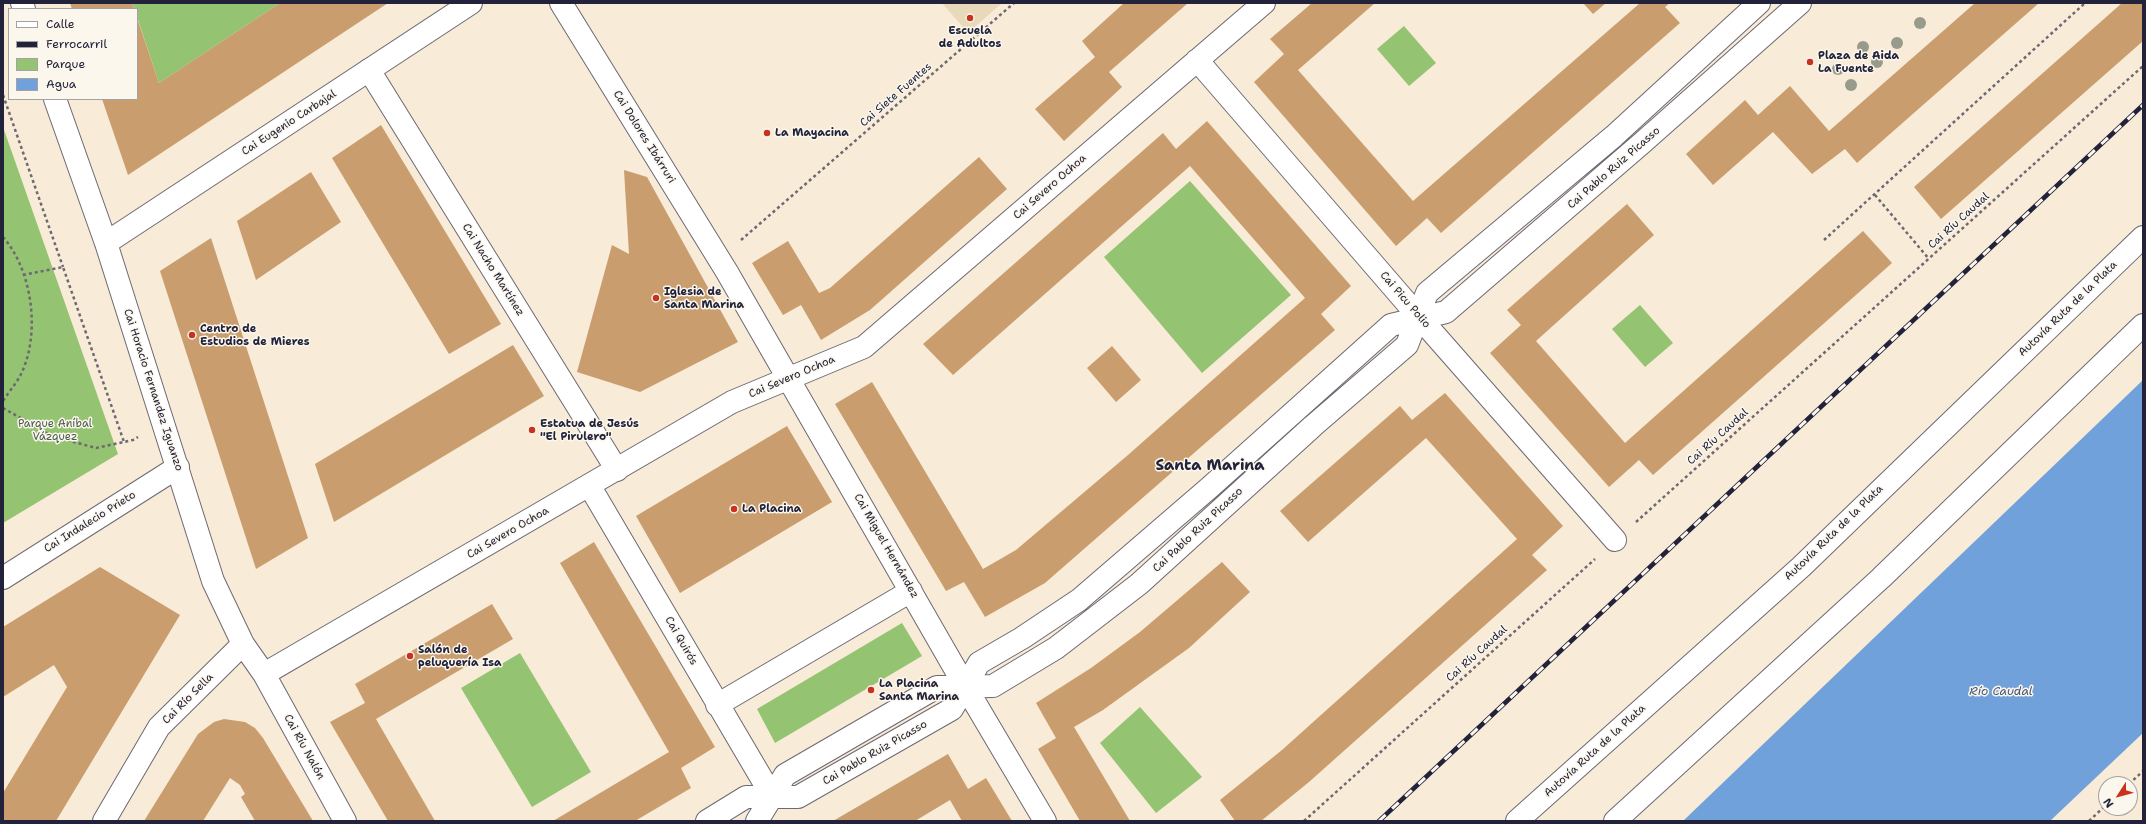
<!DOCTYPE html>
<html>
<head>
<meta charset="utf-8">
<style>
  body { margin:0 }
  #map { position:relative; width:2146px; height:824px; overflow:hidden; background:#f8ebd7; font-family:"Shantell Sans",sans-serif }
  canvas { display:block }
  .frame { position:absolute; inset:0; border:4px solid #22223b; pointer-events:none }
  .legend { position:absolute; left:8px; top:8px; width:130px; height:92px; box-sizing:border-box; background:#fbf7ec; border:1px solid #a4a2a5; margin:0; padding:5px 7px; list-style:none; font-size:12px; color:#22223b }
  .legend li { display:flex; align-items:center; gap:8px; height:20px }
  .legend b { width:20px; border:1px solid #a4a2a5 }
  .north { position:absolute; left:2098px; top:776px; width:40px; height:40px; box-sizing:border-box; background:#fbf7ec; border:1px solid #a4a2a5; border-radius:50%; rotate:234deg; font-size:11px; font-weight:700; line-height:16px; text-align:center; color:#22223b }
  .north::after { content:''; display:block; margin:auto; width:14px; height:18px; background:#c8321e; clip-path:polygon(50% 0,100% 100%,50% 72%,0 100%) }
</style>
</head>
<body>
<div id="map">
<canvas width="2146" height="824"></canvas>
<div class="frame"></div>
<ul class="legend">
<li><b style="height:5px;background:#fff"></b>Calle</li>
<li><b style="height:5px;background:#22223b"></b>Ferrocarril</li>
<li><b style="height:11px;background:#94c372"></b>Parque</li>
<li><b style="height:11px;background:#71a1db"></b>Agua</li>
</ul>
<div class="north">N</div>
</div>
<script>
const ctx = document.querySelector('canvas').getContext('2d');
ctx.lineJoin = 'round';
function paint(path, color) {
  ctx.fillStyle = color;
  ctx.fill(path, 'evenodd');
}
function strokePath(path, color, width, dash) {
  ctx.strokeStyle = color;
  ctx.lineWidth = width;
  ctx.lineCap = dash ? 'butt' : 'round';
  ctx.setLineDash(dash || []);
  ctx.stroke(path);
}
function drawText(font, color, halo, rows, align = 'center') {
  ctx.font = font + ' "Shantell Sans",sans-serif';
  ctx.lineWidth = 3;
  ctx.setLineDash([]);
  ctx.textBaseline = 'middle';
  ctx.strokeStyle = halo;
  ctx.fillStyle = color;
  for (const [text, x, y, turn = 0] of rows) {
    ctx.save();
    ctx.translate(x, y);
    ctx.rotate((+turn || 0) * Math.PI / 180);
    ctx.textAlign = isNaN(turn) ? turn : align;
    if (halo) ctx.strokeText(text, 0, 0);
    ctx.fillText(text, 0, 0);
    ctx.restore();
  }
}
const built = new Path2D(`
  M942,3H1002L968,33Z`);
const green = new Path2D(`
  M132,3H280L159,83L137,17V9H134Z
  M1404,26L1436,63L1409,86L1377,49Z
  M3,127L118,454L3,523Z
  M1190,181L1291,295L1202,373L1104,257Z
  M1640,305L1673,343L1645,367L1612,329Z
  M902,623L922,656L775,743L757,709Z
  M520,653L591,772L532,807L461,688Z
  M1140,707L1202,777L1156,813L1100,743Z`);
const water = new Path2D(`
  M2143,380V733L2050,821H1683Z`);
const building = new Path2D(`
  M70,3H132L134,9H72Z
  M280,3H388L128,175L102,99H137V18L159,83Z
  M1124,3H1188L1109,72L1122,87L1064,141L1035,109L1095,57L1082,41Z
  M1312,3H1375L1298,70L1413,201L1640,3H1670L1665,7L1680,23L1441,233L1427,218L1396,246L1254,82L1284,54L1270,39Z
  M1583,3H1606L1593,14Z
  M1975,3H2039L1857,163L1845,149L1812,174L1773,132L1713,185L1686,154L1745,100L1758,115L1790,86L1829,131Z
  M2122,3H2143V41L1941,219L1914,187Z
  M1207,121L1351,286L1321,314L1335,330L1045,583L985,617L964,582L946,591L835,404L872,382L983,569L1016,550L1128,455L1305,298L1190,166L953,375L923,344L1163,133L1176,149Z
  M381,125L501,324L449,354L332,158Z
  M979,157L1007,189L870,310L821,340L801,305L783,315L752,263L788,241L819,293L830,288Z
  M624,170L647,177L738,342L640,392L577,372L612,245L629,254Z
  M311,172L341,222L256,280L237,221Z
  M1627,204L1654,235L1536,341L1625,443L1863,231L1892,263L1653,475L1639,460L1609,487L1490,353L1521,325L1507,310Z
  M211,238L308,538L256,569L160,271Z
  M513,345L544,396L334,522L315,464Z
  M1112,346L1141,380L1116,402L1087,368Z
  M1445,393L1563,526L1532,555L1547,570L1309,782L1261,821H1235L1220,800L1282,750L1517,539L1426,438L1308,542L1280,511L1400,406L1412,420Z
  M787,426L832,502L680,593L636,516Z
  M594,542L715,747L681,768L691,788L635,821H553L669,752L560,563Z
  M1222,562L1250,592L1189,648L1103,710L1074,727L1130,821H1080L1038,749L1056,738L1036,703L1091,668L1140,632Z
  M100,567L180,615L56,821H3V793L67,687L54,665L3,697V627Z
  M492,604L513,639L376,719L435,821H388L330,722L365,703L355,684Z
  M224,719L245,722L255,728L263,738L313,821H255L241,797L245,794L240,785L230,778L203,821H144L198,734L214,722Z
  M948,754L968,789L986,778L1012,821H962L950,800L915,821H833Z`);
const path = new Path2D(`
  M3,95L63,267
  M1875,195L1929,259
  M3,237C33,271 41,336 20,376C15,385 8,393 3,401
  M741,240L1014,3
  M1824,240L2085,3
  M23,275L63,267L124,442
  M3,408L52,436L96,448L133,440L138,437
  M1636,522L2143,66
  M2129,784L2143,771
  M1304,821L1595,559
  M2089,821L2106,805`);
const pedestrian = new Path2D(`
  M369,70L617,470
  M1419,317L1615,540`);
const minor = new Path2D(`
  M22,3L24,9
  M561,3L727,272L965,686L1045,821
  M1197,60L1419,317
  M55,99L106,243L213,581L243,644L264,674L345,821
  M106,243L471,3
  M589,485L772,796
  M3,578L178,467
  M264,674L732,402L864,347L1264,3
  M717,705L911,591
  M104,821L159,727L243,644
  M707,821L746,797H798L952,709L979,663L1022,638L1079,600L1209,488L1391,325L1446,312L1642,143L1800,3
  M757,821L785,775L937,687L993,686L1056,648L1139,584L1313,426L1407,345L1427,293L1614,136L1759,3`);
const motorway = new Path2D(`
  M1517,821L1801,567L2143,237
  M1615,821L1881,578L2143,325`);
const rail = new Path2D(`
  M1379,821L2143,105`);
const trees = [
  [1920,23],
  [1897,43],
  [1863,47],
  [1877,62],
  [1838,69],
  [1851,85]
];
const markers = [
  [970,18,4,"#c8321e"],
  [1810,62,4,"#c8321e"],
  [767,133,4,"#c8321e"],
  [656,298,4,"#c8321e"],
  [192,335,4,"#c8321e"],
  [532,430,4,"#c8321e"],
  [734,509,4,"#c8321e"],
  [410,656,4,"#c8321e"],
  [871,690,4,"#c8321e"]
];
const poiNames = [
  ["Escuela",970,31,"center"],
  ["de Adultos",970,44,"center"],
  ["Plaza de Aida",1818,56],
  ["La Fuente",1818,69],
  ["La Mayacina",775,133],
  ["Iglesia de",664,292],
  ["Santa Marina",664,305],
  ["Centro de",200,329],
  ["Estudios de Mieres",200,342],
  ["Estatua de Jesús",540,424],
  ["\"El Pirulero\"",540,437],
  ["La Placina",742,509],
  ["Salón de",418,650],
  ["peluquería Isa",418,663],
  ["La Placina",879,684],
  ["Santa Marina",879,697]
];
const streetNames = [
  ["Cai Siete Fuentes",896,95,-41],
  ["Cai Eugenio Carbajal",289,123,-33],
  ["Cai Dolores Ibárruri",644,137,58],
  ["Cai Pablo Ruiz Picasso",1614,168,-41],
  ["Cai Severo Ochoa",1050,187,-41],
  ["Cai Ríu Caudal",1959,221,-42],
  ["Cai Nacho Martínez",493,270,58],
  ["Cai Picu Polio",1405,300,49],
  ["Autovía Ruta de la Plata",2068,309,-44],
  ["Cai Severo Ochoa",792,377,-23],
  ["Cai Horacio Fernandez Iguanzo",153,390,72],
  ["Cai Ríu Caudal",1718,437,-42],
  ["Cai Indalecio Prieto",90,522,-32],
  ["Cai Pablo Ruiz Picasso",1198,530,-43],
  ["Cai Severo Ochoa",508,533,-30],
  ["Autovía Ruta de la Plata",1834,533,-44],
  ["Cai Miguel Hernández",886,546,60],
  ["Cai Quirós",681,641,60],
  ["Cai Ríu Caudal",1477,654,-42],
  ["Cai Río Sella",188,699,-45],
  ["Cai Ríu Nalón",304,747,61],
  ["Autovía Ruta de la Plata",1595,751,-42],
  ["Cai Pablo Ruiz Picasso",875,753,-30]
];
const parkNames = [
  ["Parque Aníbal",55,424],
  ["Vázquez",55,437]
];
const waterNames = [
  ["Río Caudal",2001,692]
];
const districtNames = [
  ["Santa Marina",1210,466]
];
paint(built, '#e8d9ba');
paint(green, '#94c372');
paint(water, '#71a1db');
paint(building, '#ca9d6e');
strokePath(pedestrian, '#6d6872', 24);
strokePath(minor, '#6d6872', 24);
strokePath(motorway, '#6d6872', 24);
strokePath(path, '#6d6872', 2.5, [3, 3]);
strokePath(pedestrian, '#fff', 22);
strokePath(minor, '#fff', 22);
strokePath(motorway, '#fff', 22);
strokePath(rail, '#22223b', 4.5);
strokePath(rail, '#fbf7ec', 3, [9]);
ctx.fillStyle = '#989b8c';
for (const [x, y] of trees) {
  ctx.beginPath();
  ctx.arc(x, y, 6, 0, 2 * Math.PI);
  ctx.fill();
}
for (const [x, y, r, color] of markers) {
  const dot = new Path2D();
  dot.arc(x, y, r, 0, 2 * Math.PI);
  ctx.fillStyle = color;
  ctx.fill(dot);
  strokePath(dot, '#fbf7ec', 1.5);
}
drawText('bold 11px', '#22223b', '#fbf7ec', poiNames, 'left');
drawText('11px', '#22223b', '#fbf7ec', streetNames);
drawText('11px', '#4a5a4e', '#fbf7ec', parkNames);
drawText('italic 12px', '#42557b', '#fbf7ec', waterNames);
drawText('bold 15px', '#22223b', '#fbf7ec', districtNames);
</script>
</body>
</html>
